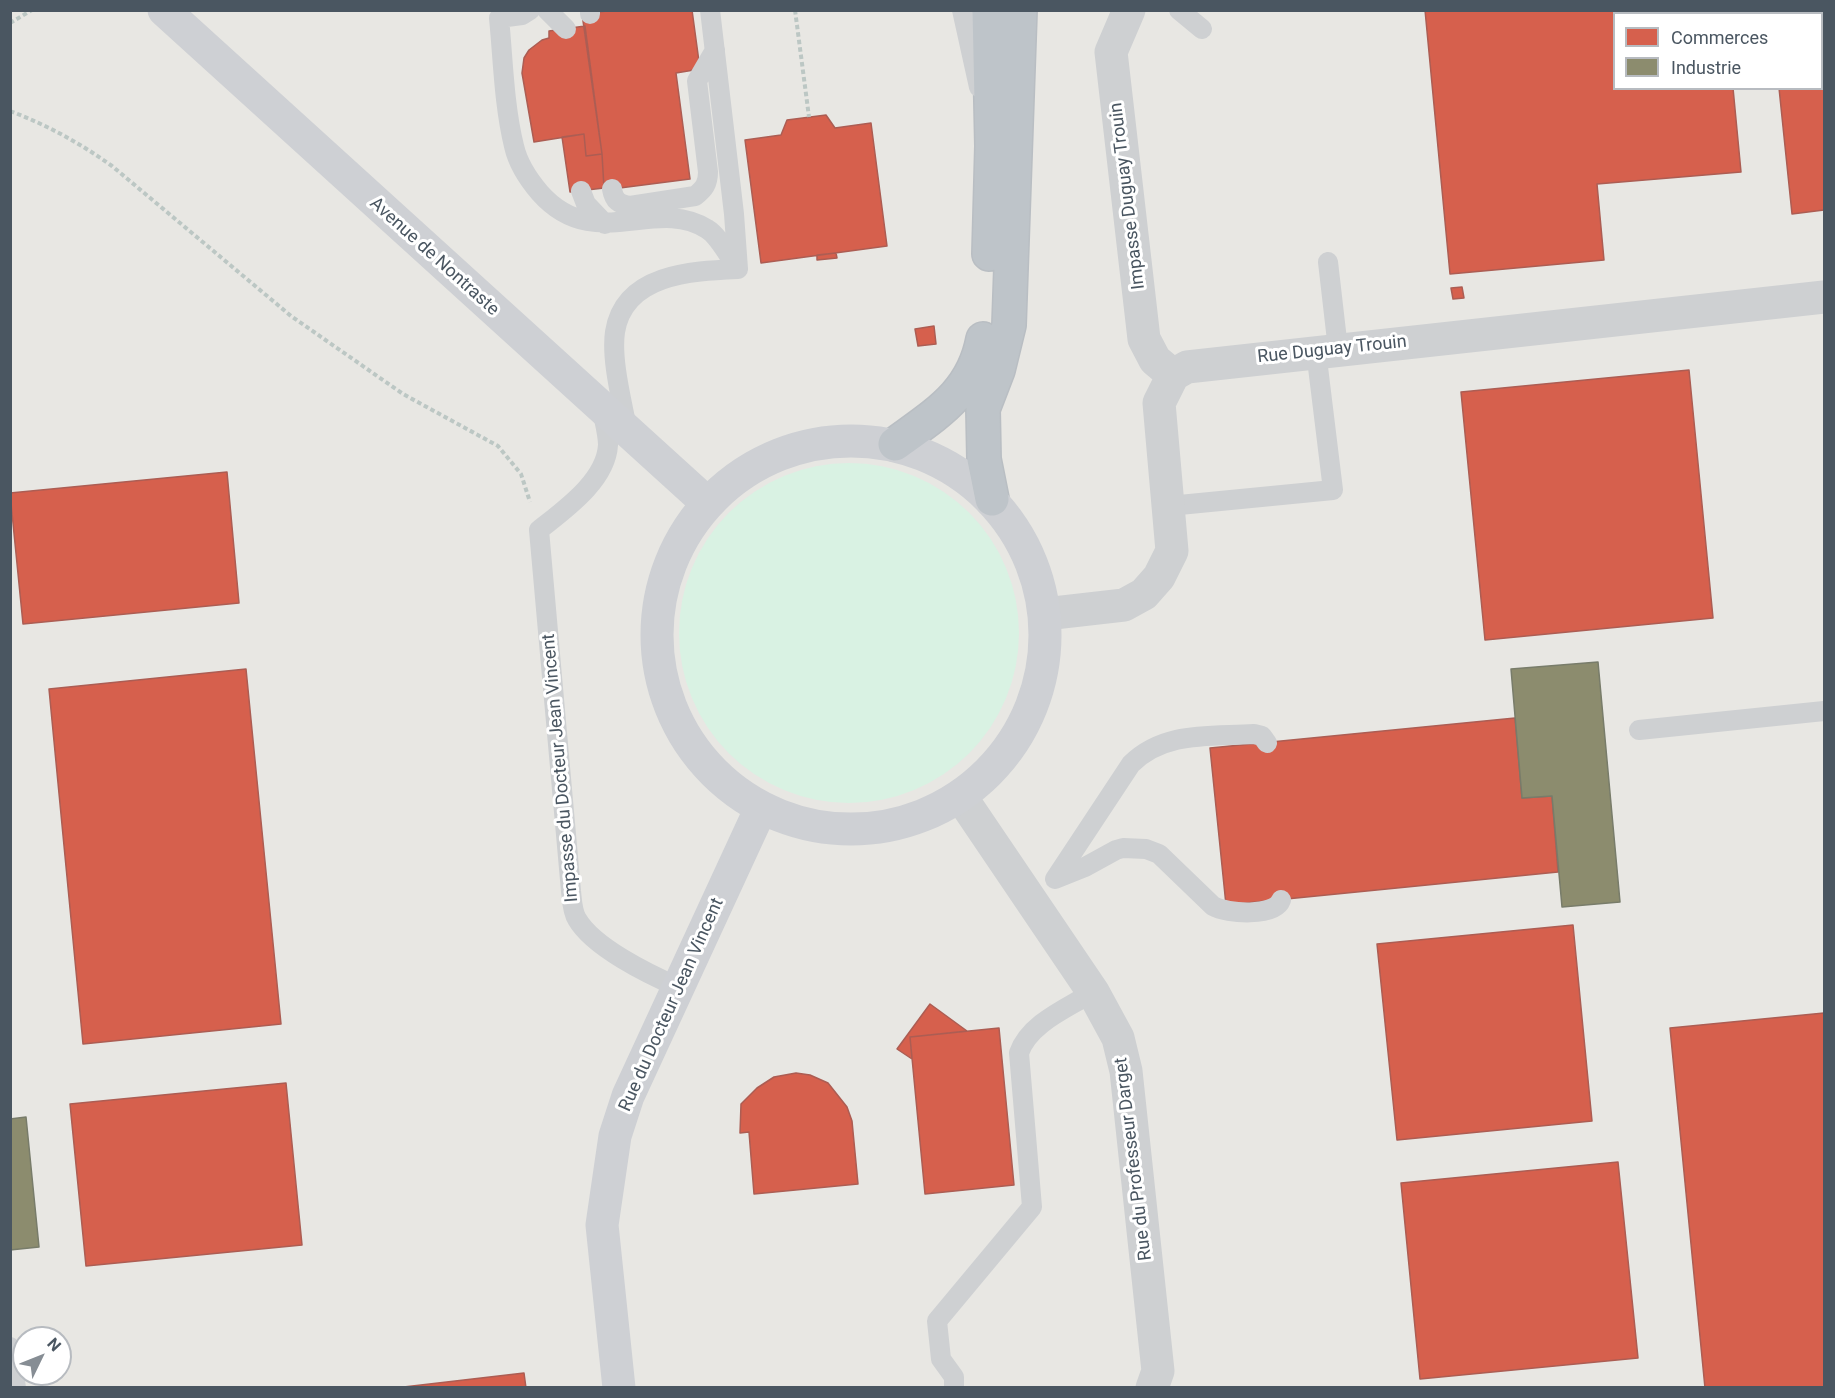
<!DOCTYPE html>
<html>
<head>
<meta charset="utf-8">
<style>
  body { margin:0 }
  #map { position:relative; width:1835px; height:1398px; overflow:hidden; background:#f4f4f4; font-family:Roboto,sans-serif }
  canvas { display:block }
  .frame { position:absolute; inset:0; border:12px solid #4a5661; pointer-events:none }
  .legend { position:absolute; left:1613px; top:12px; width:210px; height:78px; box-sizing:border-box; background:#fff; border:2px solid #b7bbc0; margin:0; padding:8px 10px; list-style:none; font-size:18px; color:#4a5661 }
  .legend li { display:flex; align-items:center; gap:12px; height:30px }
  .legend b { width:30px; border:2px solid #b7bbc0 }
  .north { position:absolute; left:12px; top:1326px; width:60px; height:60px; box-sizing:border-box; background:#fff; border:2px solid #b7bbc0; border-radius:50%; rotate:47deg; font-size:16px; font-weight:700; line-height:24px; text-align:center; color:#4a5661 }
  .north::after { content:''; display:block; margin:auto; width:21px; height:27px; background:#868d94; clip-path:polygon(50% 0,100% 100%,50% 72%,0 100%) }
</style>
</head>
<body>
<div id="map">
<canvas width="1835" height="1398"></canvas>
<div class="frame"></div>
<ul class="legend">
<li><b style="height:16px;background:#d6604d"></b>Commerces</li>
<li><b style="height:16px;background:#8c8c6e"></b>Industrie</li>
</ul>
<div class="north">N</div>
</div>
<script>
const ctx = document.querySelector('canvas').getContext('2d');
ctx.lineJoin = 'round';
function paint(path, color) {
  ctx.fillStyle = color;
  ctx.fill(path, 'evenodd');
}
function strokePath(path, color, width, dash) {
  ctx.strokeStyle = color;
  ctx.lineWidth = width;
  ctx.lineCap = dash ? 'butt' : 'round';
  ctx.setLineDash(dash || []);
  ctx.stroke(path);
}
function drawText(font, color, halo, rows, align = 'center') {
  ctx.font = font + ' Roboto,sans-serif';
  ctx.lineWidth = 6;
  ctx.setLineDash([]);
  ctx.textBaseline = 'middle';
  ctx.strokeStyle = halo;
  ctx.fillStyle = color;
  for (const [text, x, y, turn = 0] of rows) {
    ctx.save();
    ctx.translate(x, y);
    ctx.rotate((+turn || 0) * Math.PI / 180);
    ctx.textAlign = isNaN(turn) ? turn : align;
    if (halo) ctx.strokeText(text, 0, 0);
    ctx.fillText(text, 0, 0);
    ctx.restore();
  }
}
const commercial = new Path2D(`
  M11,11H1824V1387H11ZM1614,14H1822V88H1614ZM24,1338H60V1374H24Z`);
const green = new Path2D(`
  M679 633a170 170 0 1 1 340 0a170 170 0 1 1-340 0Z`);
const shops = new Path2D(`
  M615,10H692L700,69L676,73L690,179L612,189L604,188L602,154L582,14Z
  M1425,10H1725V14H1614V88H1733L1741,172L1597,184L1604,260L1450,274Z
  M1771,10H1824V210L1792,214L1779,88H1822V14H1772Z
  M585,26L602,154L586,156L584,134L534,142L522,73L524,58L529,50L542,40L549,38V31Z
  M826,115L835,128L871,123L887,246L761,263L745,140L781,135L787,120Z
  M584,134L586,156L602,154L604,188L570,192L562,137Z
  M836,253L837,258L817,260V255Z
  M1462,287L1464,298L1453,299L1451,288Z
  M934,326L936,344L918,346L915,329Z
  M1689,370L1713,618L1485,640L1461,392Z
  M227,472L239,603L23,624L10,493Z
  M246,669L281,1024L83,1044L49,689Z
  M1515,718L1522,798L1552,796L1558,872L1226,905L1210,748Z
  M1573,925L1592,1121L1397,1140L1377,944Z
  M930,1004L967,1031L910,1037L912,1059L897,1049Z
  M1824,1013V1388H1705L1670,1028Z
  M999,1028L1014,1185L925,1194L910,1037Z
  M796,1073L810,1075L828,1083L847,1107L852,1121L858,1184L754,1194L749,1132L740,1133L741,1104L757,1088L774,1077Z
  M286,1083L302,1245L86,1266L70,1104Z
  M1618,1162L1638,1358L1420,1379L1401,1183Z
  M524,1373L526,1388H395Z`);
const industry = new Path2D(`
  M1598,662L1620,902L1562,907L1552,796L1522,798L1511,669Z
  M26,1117L39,1247L10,1250V1119Z`);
const path = new Path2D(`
  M795,10L809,117
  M10,23L32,10
  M10,111C47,125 80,143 112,166L291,316L403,394L498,446L521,474L530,502`);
const lane = new Path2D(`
  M530,10L522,15L499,18C503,58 504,106 514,146C518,164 528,179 540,193C594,254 655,196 707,229C719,236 729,257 738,269
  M547,10L566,29
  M590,10V14
  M962,10L979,87
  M1179,10L1202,29
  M612,189C614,201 619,204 630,206L695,196C704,189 708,184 708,172L697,81L715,50
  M581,191L586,204L605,224
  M1328,262L1338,349
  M602,409C604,420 608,434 608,445C606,481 564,510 539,530L571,891C572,899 572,911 577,919C593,947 648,974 678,987
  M627,429C622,401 611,360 615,332C624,274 691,271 738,269L734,214L710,10
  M1169,506L1333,490L1316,351
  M1639,730L1824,711
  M1267,743L1262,736L1254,734C1209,737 1165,731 1131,764L1055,879L1085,867L1116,850L1123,848L1146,849L1159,854L1213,906C1227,914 1275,917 1281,900
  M10,1347L16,1388
  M954,1388V1377L941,1359L937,1321L1032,1207L1019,1053C1029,1023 1068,1008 1093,992`);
const street = new Path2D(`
  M1129,10L1111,52L1144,339L1155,360L1173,375
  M1045,614L1124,605L1144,594L1159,577L1172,551L1159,403L1173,375L1187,367L1824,297
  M961,797L1093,992L1118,1038L1126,1071L1158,1371L1152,1388`);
const secondary = new Path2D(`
  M164,10L706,502
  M657 635a194 194 0 1 1 388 0a194 194 0 1 1-388 0Z
  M619,1388L602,1225L615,1136L628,1096L761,808`);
const highway = new Path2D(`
  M989,254L992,146L989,10
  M895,444C936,414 973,393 983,339
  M992,499L984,459L983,409L998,370L1009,325L1020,10`);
const streetNames = [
  ["Impasse Duguay Trouin",1128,196,-97],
  ["Avenue de Nontraste",434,257,42],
  ["Rue Duguay Trouin",1332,350,-6],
  ["Impasse du Docteur Jean Vincent",561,768,-95],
  ["Rue du Docteur Jean Vincent",672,1005,-66],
  ["Rue du Professeur Darget",1134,1159,-97]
];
paint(commercial, '#e8e7e3');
paint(green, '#d9f2e3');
paint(shops, '#d6604d');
strokePath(shops, '#ac5d53', 1.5);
paint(industry, '#8c8c6e');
strokePath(industry, '#787c6a', 1.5);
strokePath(highway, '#b9bec3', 36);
strokePath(path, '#bcc7c4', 4, [4.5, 3]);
strokePath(lane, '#ced0d2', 20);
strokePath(street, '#ced0d2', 33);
strokePath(secondary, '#ced0d4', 33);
strokePath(highway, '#bec4c9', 33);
drawText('18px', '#4a5661', '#fff', streetNames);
</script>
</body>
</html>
